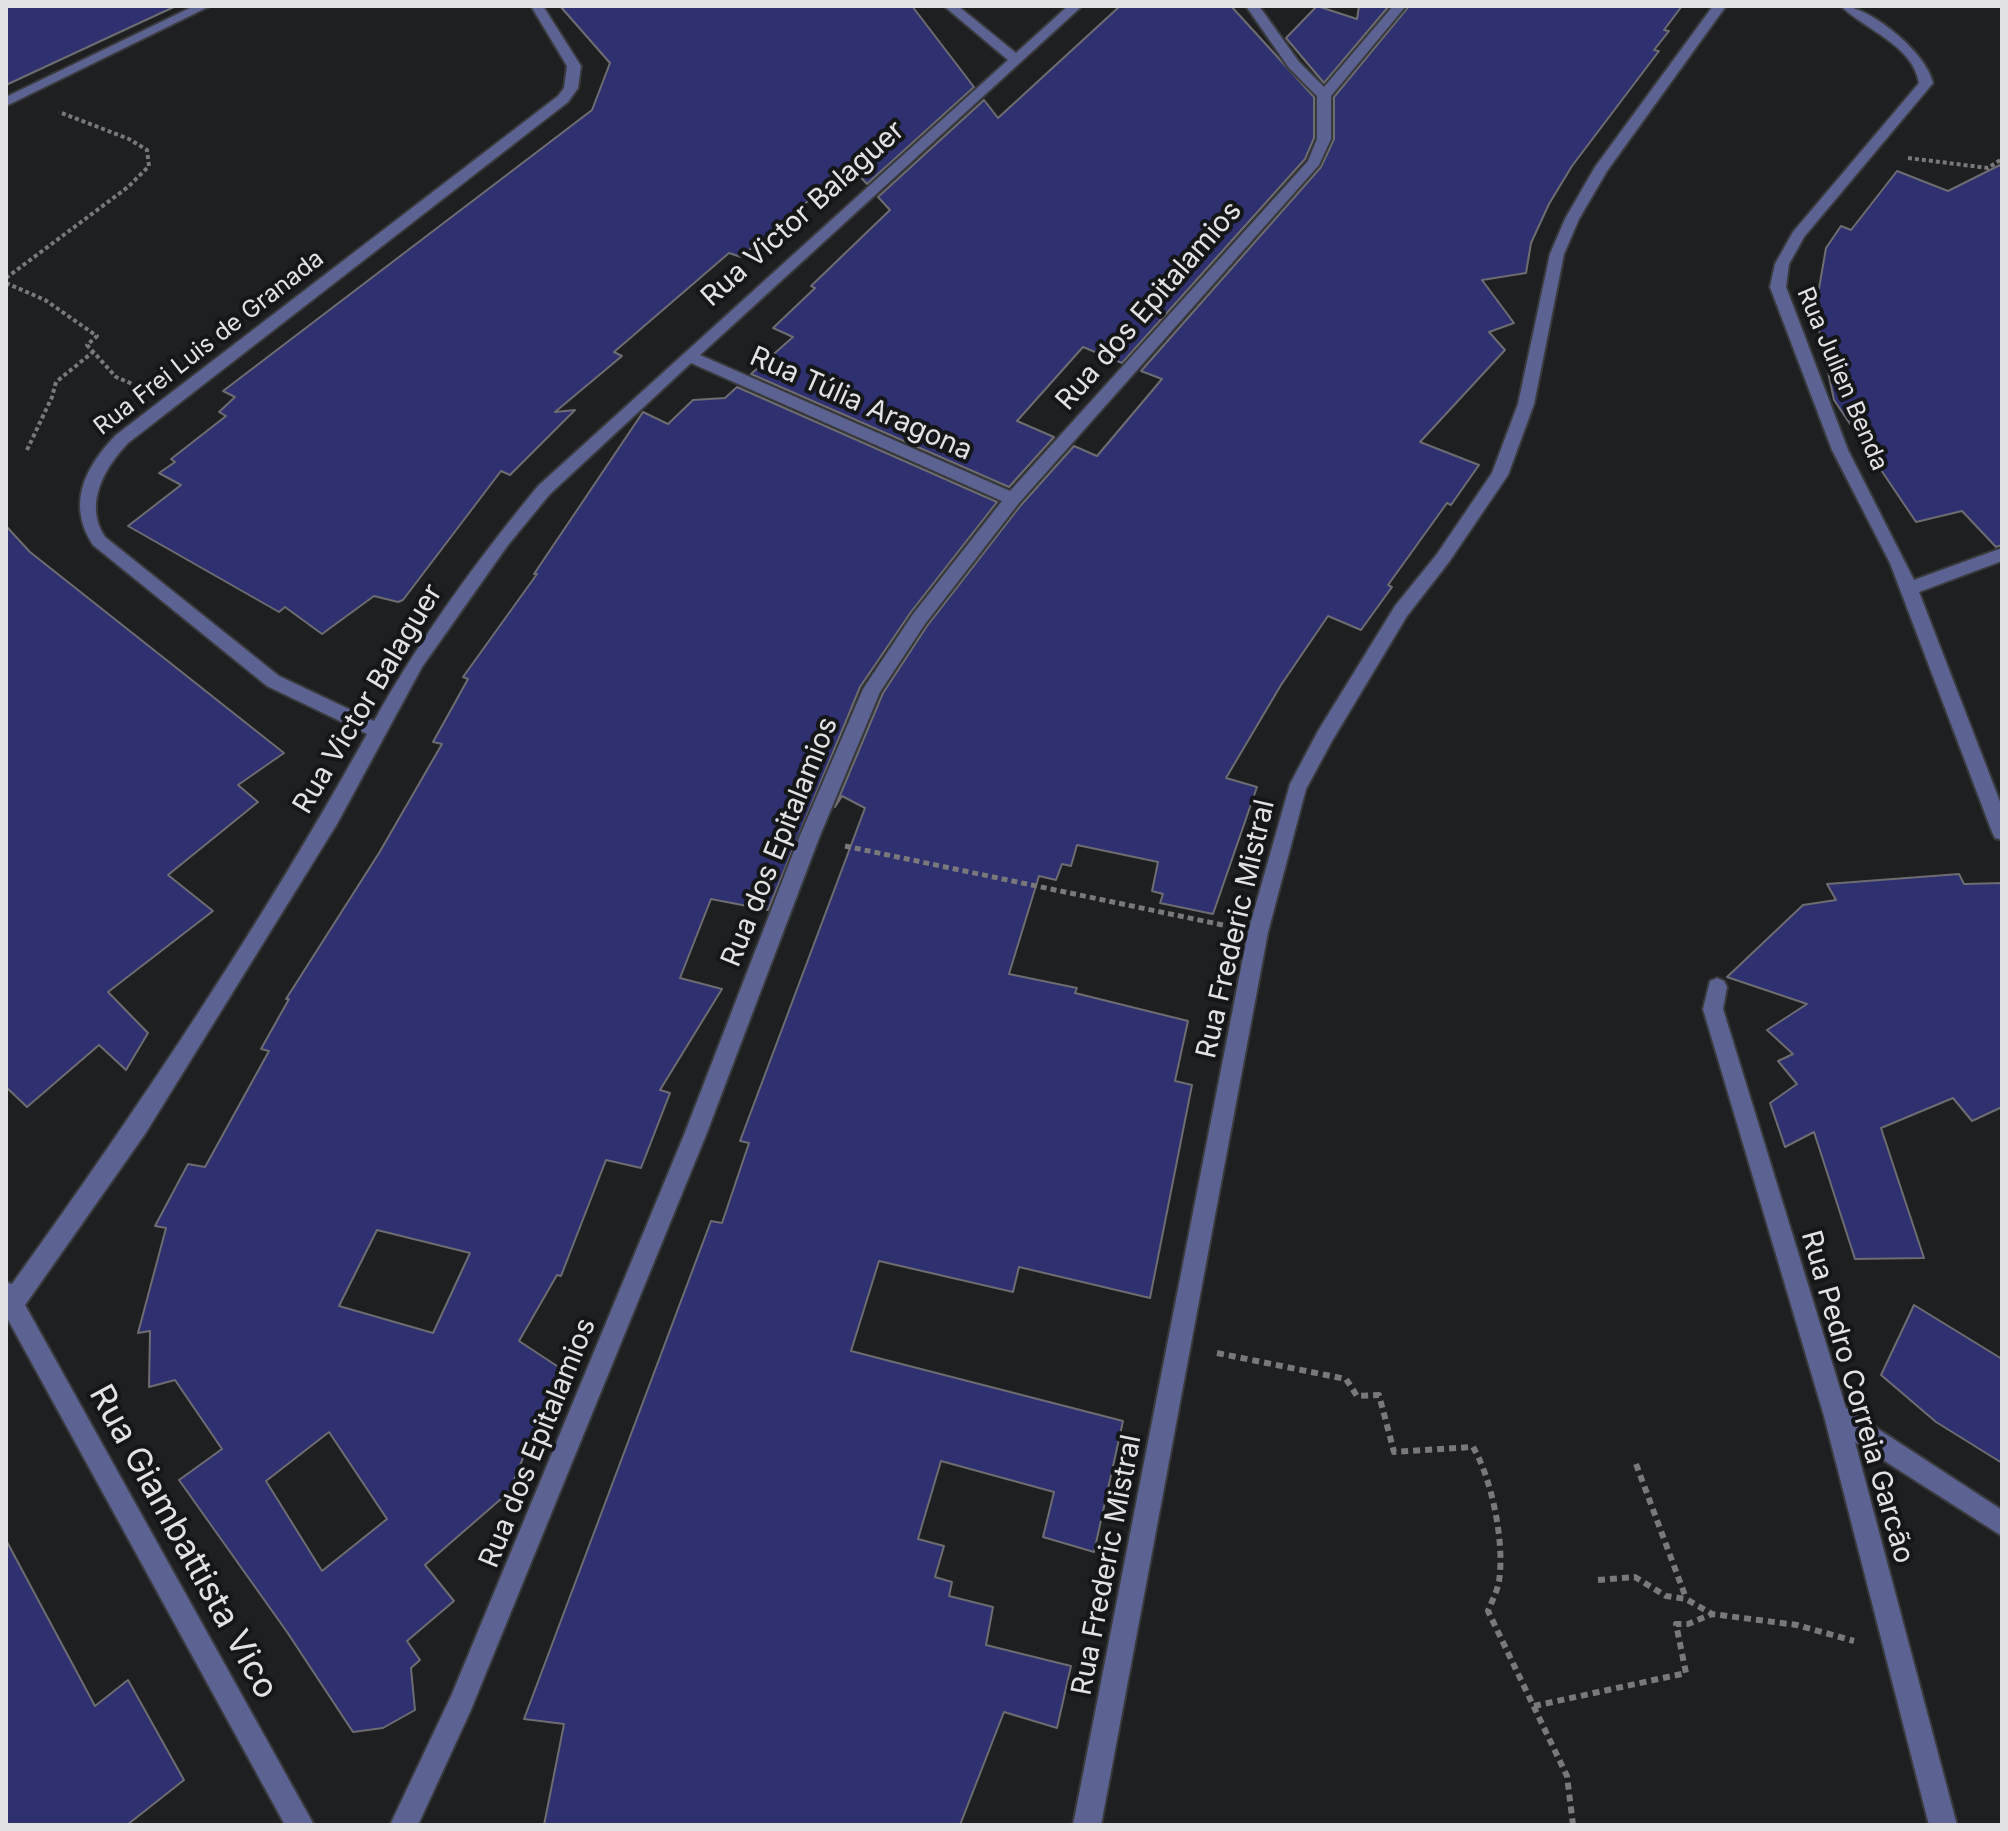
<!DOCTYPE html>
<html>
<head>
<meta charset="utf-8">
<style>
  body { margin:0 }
  #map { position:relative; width:2008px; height:1831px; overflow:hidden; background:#1e1f21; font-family:Inter,sans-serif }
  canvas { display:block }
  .frame { position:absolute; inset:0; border:8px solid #e2e2e4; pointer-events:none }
</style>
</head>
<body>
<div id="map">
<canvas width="2008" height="1831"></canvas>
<div class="frame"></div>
</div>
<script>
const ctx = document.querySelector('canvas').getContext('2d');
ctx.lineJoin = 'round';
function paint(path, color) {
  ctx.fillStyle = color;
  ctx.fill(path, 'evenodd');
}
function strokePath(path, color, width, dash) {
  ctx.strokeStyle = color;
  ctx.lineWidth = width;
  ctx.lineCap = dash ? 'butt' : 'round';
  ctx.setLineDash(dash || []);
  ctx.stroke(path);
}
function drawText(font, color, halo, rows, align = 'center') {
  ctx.font = font + ' Inter,sans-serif';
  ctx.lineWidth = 8;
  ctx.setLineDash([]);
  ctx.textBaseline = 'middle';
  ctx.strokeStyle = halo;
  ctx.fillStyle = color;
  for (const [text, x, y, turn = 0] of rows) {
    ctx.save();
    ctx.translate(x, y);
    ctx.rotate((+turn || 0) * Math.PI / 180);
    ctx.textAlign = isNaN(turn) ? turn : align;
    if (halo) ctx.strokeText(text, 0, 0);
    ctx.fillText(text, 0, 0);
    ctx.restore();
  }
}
const building = new Path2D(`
  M6,6H176L6,85Z
  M560,6H912L974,87L867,184L850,166L741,257L729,253L614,352L622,356L555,412L575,410L510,475L501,471L403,600L398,602L374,596L322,634L285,607L279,612L128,526L181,485L159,473L175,462L171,459L226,416L219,412L235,397L223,391L592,110L610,63Z
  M1120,6H1231L1314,97V138L1305,159L1122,363L1083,347L1017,421L1054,437L1009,487L751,374L793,337L773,328L815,288L811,286L890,210L878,197L984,100L998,118Z
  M1317,6L1357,19L1359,6H1389L1324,83L1286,38Z
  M1409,6H1682L1664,30L1669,31L1654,50L1659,51L1572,166L1549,204L1531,243L1526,273L1482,280L1514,323L1489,332L1505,350L1420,442L1479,465L1451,505L1447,503L1388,585L1392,587L1361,630L1328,616L1281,685L1226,778L1257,787L1213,914L1160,903L1163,894L1152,891L1158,862L1077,845L1071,866L1062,864L1056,880L1039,876L1009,974L1077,988L1075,993L1188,1021L1175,1081L1192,1085L1150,1298L1019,1267L1013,1292L879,1261L851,1351L1123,1421L1094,1552L1043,1537L1054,1492L941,1461L918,1539L944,1546L935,1577L952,1582L949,1596L993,1607L986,1645L1071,1666L1057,1728L1004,1712L960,1825H544L564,1724L524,1719L711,1221L722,1223L749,1143L740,1141L865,808L842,796L835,807L883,693L927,626L1021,505L1074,446L1097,456L1162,379L1141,371L1321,167L1334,139V97Z
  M2002,164V545L1996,547L1962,511L1916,522L1834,400L1815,311L1826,248L1841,226L1851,230L1897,171L1948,191Z
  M737,387L997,502L911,612L860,687L768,910L711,899L680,978L722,989L660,1090L670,1093L641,1168L606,1160L561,1276L557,1275L519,1341L560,1368L509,1492L425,1565L454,1601L407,1641L420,1660L411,1668L415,1710L383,1728L353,1732L287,1632L179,1480L222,1449L175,1380L149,1387L150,1331L138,1333L166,1228L155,1226L188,1164L205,1167L269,1051L261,1049L289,999H286L379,853L442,744L433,742L468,679L463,677L537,574H534L643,412L668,424L693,400L725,398ZM377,1230L470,1253L433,1333L339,1306ZM329,1432L387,1519L322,1571L266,1481Z
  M6,526L30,552L284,753L238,785L258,802L168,875L213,911L108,992L148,1033L126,1070L99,1045L27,1107L6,1087Z
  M1959,874L1964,884L2002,883V1107L1972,1121L1953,1098L1881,1128L1924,1258L1855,1259L1814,1132L1785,1147L1770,1103L1797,1084L1778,1061L1793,1054L1767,1030L1807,1004L1727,977L1803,905L1836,900L1827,884Z
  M1914,1305L2002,1359V1463L1936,1422L1881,1375Z
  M6,1540L95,1706L128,1680L184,1780L127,1825H6Z`);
const pathFar2 = new Path2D(`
  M1908,158L1988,168L2002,159
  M6,278L128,187L149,166L147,150L129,139L59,112
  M6,283L45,300L97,336L87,345L116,377L137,386
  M27,450L52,397L56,382L93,352`);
const pathFar1 = new Path2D(`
  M845,846L1223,925`);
const path = new Path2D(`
  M1217,1353L1346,1379L1357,1396L1379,1395L1394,1452L1473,1447C1492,1479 1505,1544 1499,1581C1497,1592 1492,1601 1488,1611L1567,1776L1573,1825
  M1636,1464L1686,1598
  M1598,1580L1635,1577L1666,1596L1686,1599L1712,1614L1797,1625L1854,1641
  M1534,1706L1686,1673L1676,1624H1688L1712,1614`);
const minor = new Path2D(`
  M194,6H210L6,106V97Z
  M531,6H543L581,66L578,88L568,102L128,443C105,467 83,504 105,537L279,676L374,721C421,637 477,560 538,486L1008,60L944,6H958L1016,53L1068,6H1082L700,355L1010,491L1308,161L1317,139V96L1289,68L1246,6H1259L1299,62L1324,87L1393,6H1406L1331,96V139L1319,165L1019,503L925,624L880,692L819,838L706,1135L470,1712L418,1825H390L452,1694L684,1135L799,838L863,689L913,614L1002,501L691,363L550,494L508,545L422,667L337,824L145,1134L25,1305L314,1825H285L6,1316V1282L12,1284C139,1107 261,925 367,734L267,686L93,545C66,504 85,467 116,435L558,96L564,88L567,66Z
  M1713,6H1726L1607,171L1579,219L1564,254L1534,404L1508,475L1449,562L1407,616L1332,741L1306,789L1268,932L1101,1825H1073L1248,932L1290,784L1318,731L1395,606L1437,554L1492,473L1518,404L1550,254L1565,219L1595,167Z
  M1841,6C1870,6 1927,53 1933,83L1804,237L1789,264L1786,287L1848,450L1914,580L2002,548V561L1919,592L2002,807V840L1995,838L1992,832L1890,563L1832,450L1770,287L1775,264L1793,232L1919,83C1913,45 1865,30 1841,6Z
  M1717,978L1724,981L1727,987L1723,1009L1846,1408L2002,1510V1536L1855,1442L1957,1825H1929L1824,1416L1703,1009L1710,981Z`);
const farStreetnames = [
  ["Rua Frei Luis de Granada",209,343,-38],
  ["Rua Julien Benda",1842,379,67]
];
const streetNames = [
  ["Rua Victor Balaguer",803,214,-42],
  ["Rua dos Epitalamios",1149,306,-49],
  ["Rua Túlia Aragona",861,404,24],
  ["Rua Victor Balaguer",368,699,-59],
  ["Rua dos Epitalamios",780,842,-68],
  ["Rua Frederic Mistral",1236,929,-77],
  ["Rua Pedro Correia Garcão",1857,1397,74],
  ["Rua dos Epitalamios",538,1443,-68],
  ["Rua Frederic Mistral",1107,1565,-79]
];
const nearStreetnames = [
  ["Rua Giambattista Vico",183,1542,61]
];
paint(building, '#2e3070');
strokePath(building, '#6d6d71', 2);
strokePath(minor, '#393a3c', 4);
strokePath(pathFar2, '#79797b', 4, [4, 3]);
strokePath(pathFar1, '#79797b', 5, [6, 4]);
strokePath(path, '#79797b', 6, [7, 5]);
paint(minor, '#5c6292');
drawText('24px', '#e2e2e4', '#151618', farStreetnames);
drawText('28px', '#e2e2e4', '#151618', streetNames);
drawText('34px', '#e2e2e4', '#151618', nearStreetnames);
</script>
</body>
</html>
